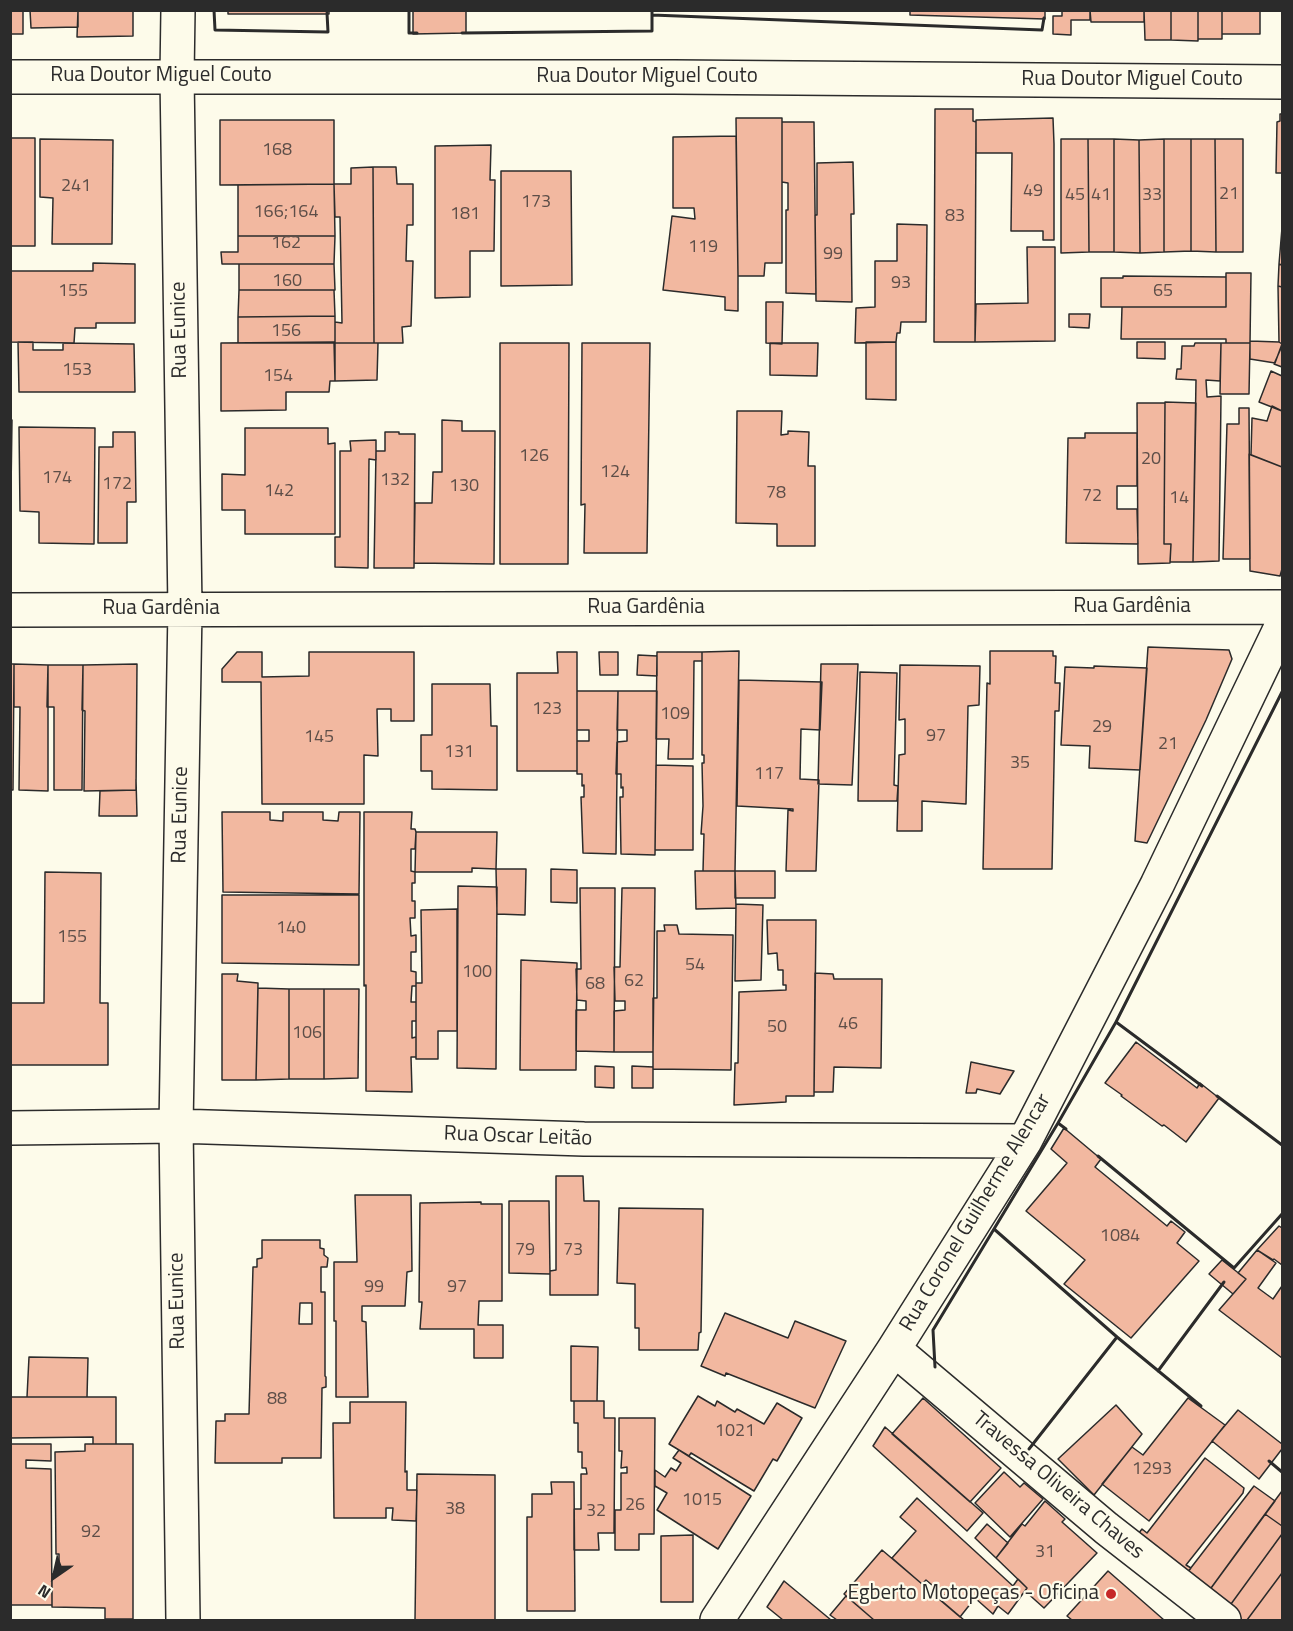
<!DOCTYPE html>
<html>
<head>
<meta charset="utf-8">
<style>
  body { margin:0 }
  #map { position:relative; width:1293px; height:1631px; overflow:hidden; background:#fdfbea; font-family:"Titillium Web",sans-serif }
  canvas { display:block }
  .frame { position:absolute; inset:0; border:12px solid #2b2b2b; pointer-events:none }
  .north { position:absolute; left:24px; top:1547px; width:60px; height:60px; -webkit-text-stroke:4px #fdfbea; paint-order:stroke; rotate:214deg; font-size:16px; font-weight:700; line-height:24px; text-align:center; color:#2b2b2b }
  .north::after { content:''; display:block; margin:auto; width:21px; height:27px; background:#2b2b2b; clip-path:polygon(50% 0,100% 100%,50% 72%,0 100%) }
</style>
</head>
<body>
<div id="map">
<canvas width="1293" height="1631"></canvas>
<div class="frame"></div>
<div class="north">N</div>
</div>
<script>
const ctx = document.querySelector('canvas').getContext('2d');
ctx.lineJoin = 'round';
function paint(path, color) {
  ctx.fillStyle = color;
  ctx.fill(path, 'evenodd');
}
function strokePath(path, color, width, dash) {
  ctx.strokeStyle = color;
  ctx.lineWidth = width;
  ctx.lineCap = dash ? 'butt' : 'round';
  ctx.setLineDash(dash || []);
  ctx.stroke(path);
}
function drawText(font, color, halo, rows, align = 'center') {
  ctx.font = font + ' "Titillium Web",sans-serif';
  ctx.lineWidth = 4.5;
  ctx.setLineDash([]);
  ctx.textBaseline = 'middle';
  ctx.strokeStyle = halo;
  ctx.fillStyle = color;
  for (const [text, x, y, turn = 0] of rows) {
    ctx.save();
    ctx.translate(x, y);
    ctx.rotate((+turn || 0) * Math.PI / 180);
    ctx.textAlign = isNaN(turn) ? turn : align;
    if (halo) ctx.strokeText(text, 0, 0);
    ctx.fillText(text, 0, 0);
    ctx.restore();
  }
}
const building = new Path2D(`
  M10,10H23V34H10Z
  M30,10H78V27L31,28Z
  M78,10H133V36L77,37Z
  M228,10H329V14H228Z
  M413,10H466V33L413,34Z
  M910,10H1045V19L910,15Z
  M1062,10H1090V20H1071V35L1053,34V16H1062Z
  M1090,10H1144V22H1091Z
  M1144,10H1171V40H1145Z
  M1171,10H1198V41L1171,40Z
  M1198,10H1222V39H1198Z
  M1222,10H1260V34H1222Z
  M935,109H973V121L976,122L975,342H934Z
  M1280,114H1282V173H1276L1277,122L1280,121Z
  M736,118H782V263H765L764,276H738Z
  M1053,118L1054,144V240H1043V231H1011L1012,153H976V120Z
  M220,120H334V184L220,185Z
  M782,122H814L816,294L786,293V210H788V183L782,182Z
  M736,136L738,276V311L725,310V297L663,290L672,216L695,219L694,208H673V137Z
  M10,138H35V246H10Z
  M40,139L113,140L112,244H52L53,198L40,197Z
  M1061,139H1088L1089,252L1061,253Z
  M1088,139H1114V252H1089Z
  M1114,139L1139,140L1140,253L1114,252Z
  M1164,139V252L1140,253L1139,140Z
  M1164,139H1191V251L1164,252Z
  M1191,139H1215L1216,252L1191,251Z
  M1215,139H1243V252H1216Z
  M491,145L490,180H495L494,251H470V297L435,298V146Z
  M853,162L854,214H851L852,302L816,301L815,215H817V163Z
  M373,167H396L397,184H413V225H407L406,261H413L411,326L402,327L403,343H374Z
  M373,167L374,343H335V322L342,323L340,217H335L334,184H351V168Z
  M501,171H571L572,285L501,286Z
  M334,184L335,236H238V185Z
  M897,224L927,225L926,322H901L900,333H897L896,342L855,343L856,308L875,307V261H897Z
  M1282,228V265L1279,264Z
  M238,236H335L334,264H222L221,252H238Z
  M1027,247H1055V341L975,342L976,304L1028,303Z
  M93,263L135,264V323H96V328H75L74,343L10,342V271H93Z
  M239,264H334L335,290H239Z
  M1279,264L1282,265V287L1278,286Z
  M1226,273H1251L1250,343H1226V339H1121L1122,307H1226Z
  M1123,276L1226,277V307H1101V278H1123Z
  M1278,286L1282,287V344L1279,342Z
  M239,290H334L335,316L238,317Z
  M766,302H783L782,344L766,343Z
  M1069,314H1090L1089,328L1069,327Z
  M335,316V343H238V317Z
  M1250,341L1279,342L1282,344L1275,363L1250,359Z
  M18,342H33V350H63V343L134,344L135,392H19Z
  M866,342H896V400L866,399Z
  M1137,342H1165V359L1137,358Z
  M221,343L334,342L335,381H330L329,392H286V410L221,411Z
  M335,343H378L377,380L335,381Z
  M500,343H569L568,564H500Z
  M582,343H650L647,553H584L585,504L581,505Z
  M770,343H818L817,376L770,375Z
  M1195,343H1221L1220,381L1206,380L1207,397L1221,396L1219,561L1193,562L1196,380L1176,379L1177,369H1181L1182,346H1194Z
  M1221,343H1250L1249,394H1220Z
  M1282,346V367L1274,364Z
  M1271,371L1282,376V411L1259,402Z
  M1165,402L1196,403L1193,562H1170L1171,544H1164Z
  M1137,403H1165L1164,544H1171L1170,563L1138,564Z
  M1272,406L1282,411V467L1251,455L1252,418L1267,421Z
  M1239,408H1249L1250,559H1223L1227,424H1239Z
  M737,411H782L781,435L788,434V431L809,432L808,466H815V546H777V524L736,523Z
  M10,420H12L10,561Z
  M442,420L462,421V431H495L494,564L414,563L415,503H432L433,472H442Z
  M19,427L95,428L94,544L39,543V512L20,511Z
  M245,428H328V444L335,443V534H245V510H222V474L245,475Z
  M113,432H135L136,502H127V543H98L99,447H113Z
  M385,432H399V434H415L414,568H374L376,451H385Z
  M1085,433H1137V486H1117V509H1137L1138,544L1066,543L1068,438H1085Z
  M376,440V460L369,459L368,568L335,567V537H340V451H351L350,441Z
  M1249,454L1282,467V569L1280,576L1250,571Z
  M1148,647L1229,650L1232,659L1206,720L1147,843L1135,841Z
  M739,651L735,871H703L704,834H701L703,806L702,763H704V755H702V652Z
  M990,651H1053V656H1056L1055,683H1060L1059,711H1055L1052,869H983L987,683L990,684Z
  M237,652H262V677L309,676V652H414V721H391V709H377L378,756L364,755V804H262L261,682H222V669Z
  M557,652H577V771H517V673H558Z
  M599,652H618V675H600Z
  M657,652H702V661H694L693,759H668L669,739H656Z
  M638,655L657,656V676L637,675Z
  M10,664H14L13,790H10Z
  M14,664L48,665V791L19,790L20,707H14Z
  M137,664L136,790L84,791L85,711L82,710L83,665Z
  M821,664H858L852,785L818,784Z
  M48,665H83L82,790H54V707H47Z
  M900,665L980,666L979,705L968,706L966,804L922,801V831H897L899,755L905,754V719L899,720Z
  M1094,666L1147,668L1140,770L1089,768L1090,746L1061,745L1065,667L1094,668Z
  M860,672L897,673L894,785L898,786L897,801H858Z
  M739,680L822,682L820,730L801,729L800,779L819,780L816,871H786L788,810L793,811V809L737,806Z
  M432,684H490L491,726H497V790L432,789V771H421V735H432Z
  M577,691H618L616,854L583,853L581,797H584V785L582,786V774H577V741H589V730H577Z
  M618,691H657L655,855L621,854L620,797H623V787L621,788V774H616L617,742L627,741V730H617Z
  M656,765L693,766V850H655Z
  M136,779L137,816H99L100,791L136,790Z
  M222,812H270V820L283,821V812H323V820L338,821L339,812H360L359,894L223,892Z
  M364,812H412L411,829H415L416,832L415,849H411V871L415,872V883H412V901H415V918H410L411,936L416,935V952H411V971L416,972V986H412L411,1002H416V1021H412V1038L416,1037V1057H411L412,1092L366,1091V985L364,986Z
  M416,832H497L496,869L472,868V872H415Z
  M496,869H526L525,915L497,914Z
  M551,869L577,870V903L551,902Z
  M695,871H735L736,908L696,909Z
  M735,871H775V898H735Z
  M45,872L101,873L100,1003H108V1065H10V1003H44Z
  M458,886L497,887L496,1069L457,1068Z
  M580,888H615L614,1052L576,1051V1010H586V1001L577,1000L576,969H581Z
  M622,888H655L653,1052H614V1011L625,1010V1001H615L614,967H620Z
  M222,895H359V965L222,963Z
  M736,904L763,905L761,980L735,981Z
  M457,909V1031H438V1059H416V983H422L421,910Z
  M767,920H816L814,1096H786V1102L734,1105L735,1063H738L739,992L786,990V985H783V970H778L777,953L768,954Z
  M664,925H677L679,934L733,935L731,1070L653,1069V998H657V931H665Z
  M521,960L577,963L576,1070H520Z
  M815,973L833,974L834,979H882L881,1068L834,1067L833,1092H814Z
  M222,974H238L237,981L258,983L256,1080H222Z
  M258,988L289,989V1079L256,1080Z
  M289,989H324V1079H289Z
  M324,989H359L358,1078L324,1079Z
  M1136,1042L1197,1088L1200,1083L1219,1098L1186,1142L1164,1125L1162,1126L1121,1096L1122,1095L1105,1083Z
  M971,1062L1014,1071L1000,1094L977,1089L976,1093H966Z
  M595,1066L614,1067V1088L595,1087Z
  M632,1066L653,1067V1088H632Z
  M1064,1128L1101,1159L1095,1167L1167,1226L1171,1221L1185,1232L1177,1243L1199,1261L1131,1338L1064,1284L1085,1260L1026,1211L1067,1163L1051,1149Z
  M556,1176H583L584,1201H599L598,1295H550V1271L556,1270Z
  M355,1195H411L412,1271L407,1272L405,1306H362V1321L366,1322L368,1397H336V1321H334V1262H357Z
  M509,1201H549L550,1274L509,1273Z
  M481,1202V1204H502V1301H479L478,1325H503V1358H474V1329H420L422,1302H419L420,1203Z
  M619,1208L703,1209L701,1332L699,1333L698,1350H639V1328H635V1284L617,1283Z
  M1279,1226L1282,1228V1265L1274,1259L1273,1260L1257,1250Z
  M262,1240H320V1248L324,1249V1255L328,1258L327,1267H321V1292H325V1376L326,1377V1387L322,1388L321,1458H282V1463H215L216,1421H225V1414H249L253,1267H257V1259L262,1258ZM300,1303H312V1324H299Z
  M1257,1250L1276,1263L1258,1288L1273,1299L1282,1286V1358L1219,1310L1246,1279L1238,1273Z
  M1222,1260L1246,1279L1233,1294L1209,1274Z
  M725,1313L788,1338L795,1321L846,1341L815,1408L726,1373L725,1376L701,1366Z
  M571,1346L598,1347L597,1401H571Z
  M29,1357L88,1358L87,1397H27Z
  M698,1396L715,1406L717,1401L735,1412L737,1409L764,1424L777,1403L802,1418L777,1461L773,1459L754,1491L691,1453L689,1456L669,1444Z
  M10,1397H116V1444H93V1437L10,1438Z
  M923,1398L1001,1468L970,1502L892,1434Z
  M1188,1398L1225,1425L1149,1521L1102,1484L1132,1447L1143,1455Z
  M574,1401H604V1418H615L614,1533H598L599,1550H574V1509H581V1474H587L586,1468H582V1452H578V1423H574Z
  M350,1402H406L405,1472L407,1471V1490H417L416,1521L392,1520L393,1508H386V1518H334L333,1423H350Z
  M1116,1405L1142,1434L1094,1495L1058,1459Z
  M1238,1410L1282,1444V1449L1259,1479L1212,1441Z
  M619,1418H655L654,1534H639V1550H615V1510H621V1473H627V1467L621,1468L622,1451H619Z
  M885,1427L983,1513L967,1531L873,1446Z
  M10,1444H51V1461L26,1460V1468L51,1469L52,1605H10Z
  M85,1444H133V1619H105V1608L52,1607V1574H59V1554H56L55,1452L85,1451Z
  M679,1450L751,1496L718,1549L657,1510L667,1493L655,1486V1470L665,1477L671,1468L676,1471L681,1463L673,1458Z
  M1205,1458L1244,1488L1243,1493L1186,1565L1191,1568L1180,1582L1131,1543L1142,1529L1147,1533Z
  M1004,1472L1020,1487L1024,1483L1043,1499L1010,1537L975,1503Z
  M417,1474L495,1475V1620H415Z
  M551,1482H574L575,1611H527V1517H532V1494H552Z
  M1254,1486L1275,1501L1203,1599L1180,1582Z
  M1282,1491V1526L1265,1514Z
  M917,1498L1013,1586L1018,1579L1027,1588L1008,1614L998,1606L993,1614L975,1598L960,1617L940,1600L944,1595L926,1580L922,1584L892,1558L916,1531L900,1517Z
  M1045,1501L1065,1519L1062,1522L1097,1553L1044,1608L1025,1591L1027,1588L996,1558L1022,1524L1025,1526Z
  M1265,1514L1282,1526V1534L1223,1615L1203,1599Z
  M987,1524L1008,1543L996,1558L975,1538Z
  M1282,1534V1573L1247,1620H1230L1223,1615Z
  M693,1535V1602H661V1536Z
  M882,1550L922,1584L964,1620H874L844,1594Z
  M1108,1571L1164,1620H1072L1067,1616Z
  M1282,1573V1620H1247Z
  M784,1581L831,1620H783L767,1607Z
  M846,1596L874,1620H837L830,1615Z`);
const street = new Path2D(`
  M178,10L177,76L185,609L176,1126L183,1620
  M10,77H674L1282,82
  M10,610L1282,607
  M10,1128L176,1126L584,1139L1025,1141
  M894,1349L1106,1528L1224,1620
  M717,1620L894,1349L1025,1141L1157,885L1282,625`);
const wall = new Path2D(`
  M214,10L215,30L328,32L327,13
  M409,10V33H417
  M652,15L1042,30L1044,18
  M462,33L652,31V10
  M1202,1086L1116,1022L1282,692
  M1217,1096L1282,1145
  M1066,1129L1058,1123L1116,1022
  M1098,1156L1234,1268L1282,1214
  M994,1229L1117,1337L1029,1449
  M1117,1337L1201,1406
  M935,1367L933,1330L1058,1123
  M1158,1371L1224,1282
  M1269,1461L1282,1472`);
const markers = [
  [1111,1594,6,"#c62828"]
];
const numberNames = [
  ["168",277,151],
  ["241",76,187],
  ["49",1033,192],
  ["21",1229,195],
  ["45",1075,196],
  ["41",1101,196],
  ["33",1152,196],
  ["173",536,203],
  ["166;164",286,213],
  ["181",465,215],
  ["83",955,217],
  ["162",286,244],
  ["119",703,248],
  ["99",833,255],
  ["160",287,282],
  ["93",901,284],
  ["155",73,292],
  ["65",1163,292],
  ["156",286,332],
  ["153",77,371],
  ["154",278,377],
  ["126",534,457],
  ["20",1151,460],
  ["124",615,473],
  ["174",57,479],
  ["132",395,481],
  ["172",117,485],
  ["130",464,487],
  ["142",279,492],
  ["78",776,494],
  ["72",1092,497],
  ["14",1179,499],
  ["123",547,710],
  ["109",675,715],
  ["29",1102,728],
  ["97",936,737],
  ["145",319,738],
  ["21",1168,745],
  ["131",459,753],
  ["35",1020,764],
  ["117",769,775],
  ["140",291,929],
  ["155",72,938],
  ["54",695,966],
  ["100",477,973],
  ["62",634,982],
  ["68",595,985],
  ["46",848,1025],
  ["50",777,1028],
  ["106",307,1034],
  ["1084",1120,1237],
  ["79",525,1251],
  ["73",573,1251],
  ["99",374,1288],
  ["97",457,1288],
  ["88",277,1400],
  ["1021",735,1432],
  ["1293",1152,1470],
  ["1015",702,1501],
  ["26",635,1506],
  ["38",455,1510],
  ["32",596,1512],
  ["92",91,1533],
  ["31",1045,1553]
];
const streetNames = [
  ["Rua Doutor Miguel Couto",161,76],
  ["Rua Doutor Miguel Couto",647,77],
  ["Rua Doutor Miguel Couto",1132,80],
  ["Rua Eunice",180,330,-91],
  ["Rua Gardênia",1132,607],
  ["Rua Gardênia",646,608],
  ["Rua Gardênia",161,609],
  ["Rua Eunice",181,815,-89],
  ["Rua Oscar Leitão",518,1137,2],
  ["Rua Coronel Guilherme Alencar",976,1213,-59],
  ["Rua Eunice",178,1301,-91],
  ["Travessa Oliveira Chaves",1058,1486,40]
];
const poiNames = [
  ["Egberto Motopeças - Oficina",1099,1594]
];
paint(building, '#f2b8a0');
strokePath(building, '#2b2b2b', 1.5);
strokePath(street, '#2b2b2b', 36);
strokePath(street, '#fdfbea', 33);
strokePath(wall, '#2b2b2b', 3);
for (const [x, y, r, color] of markers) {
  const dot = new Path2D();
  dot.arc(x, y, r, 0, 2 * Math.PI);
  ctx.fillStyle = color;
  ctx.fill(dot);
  strokePath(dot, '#fdfbea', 2);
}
drawText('18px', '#5d4e48', null, numberNames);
drawText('21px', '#2b2b2b', '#fdfbea', streetNames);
drawText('21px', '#2b2b2b', '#fdfbea', poiNames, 'right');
</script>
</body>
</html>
